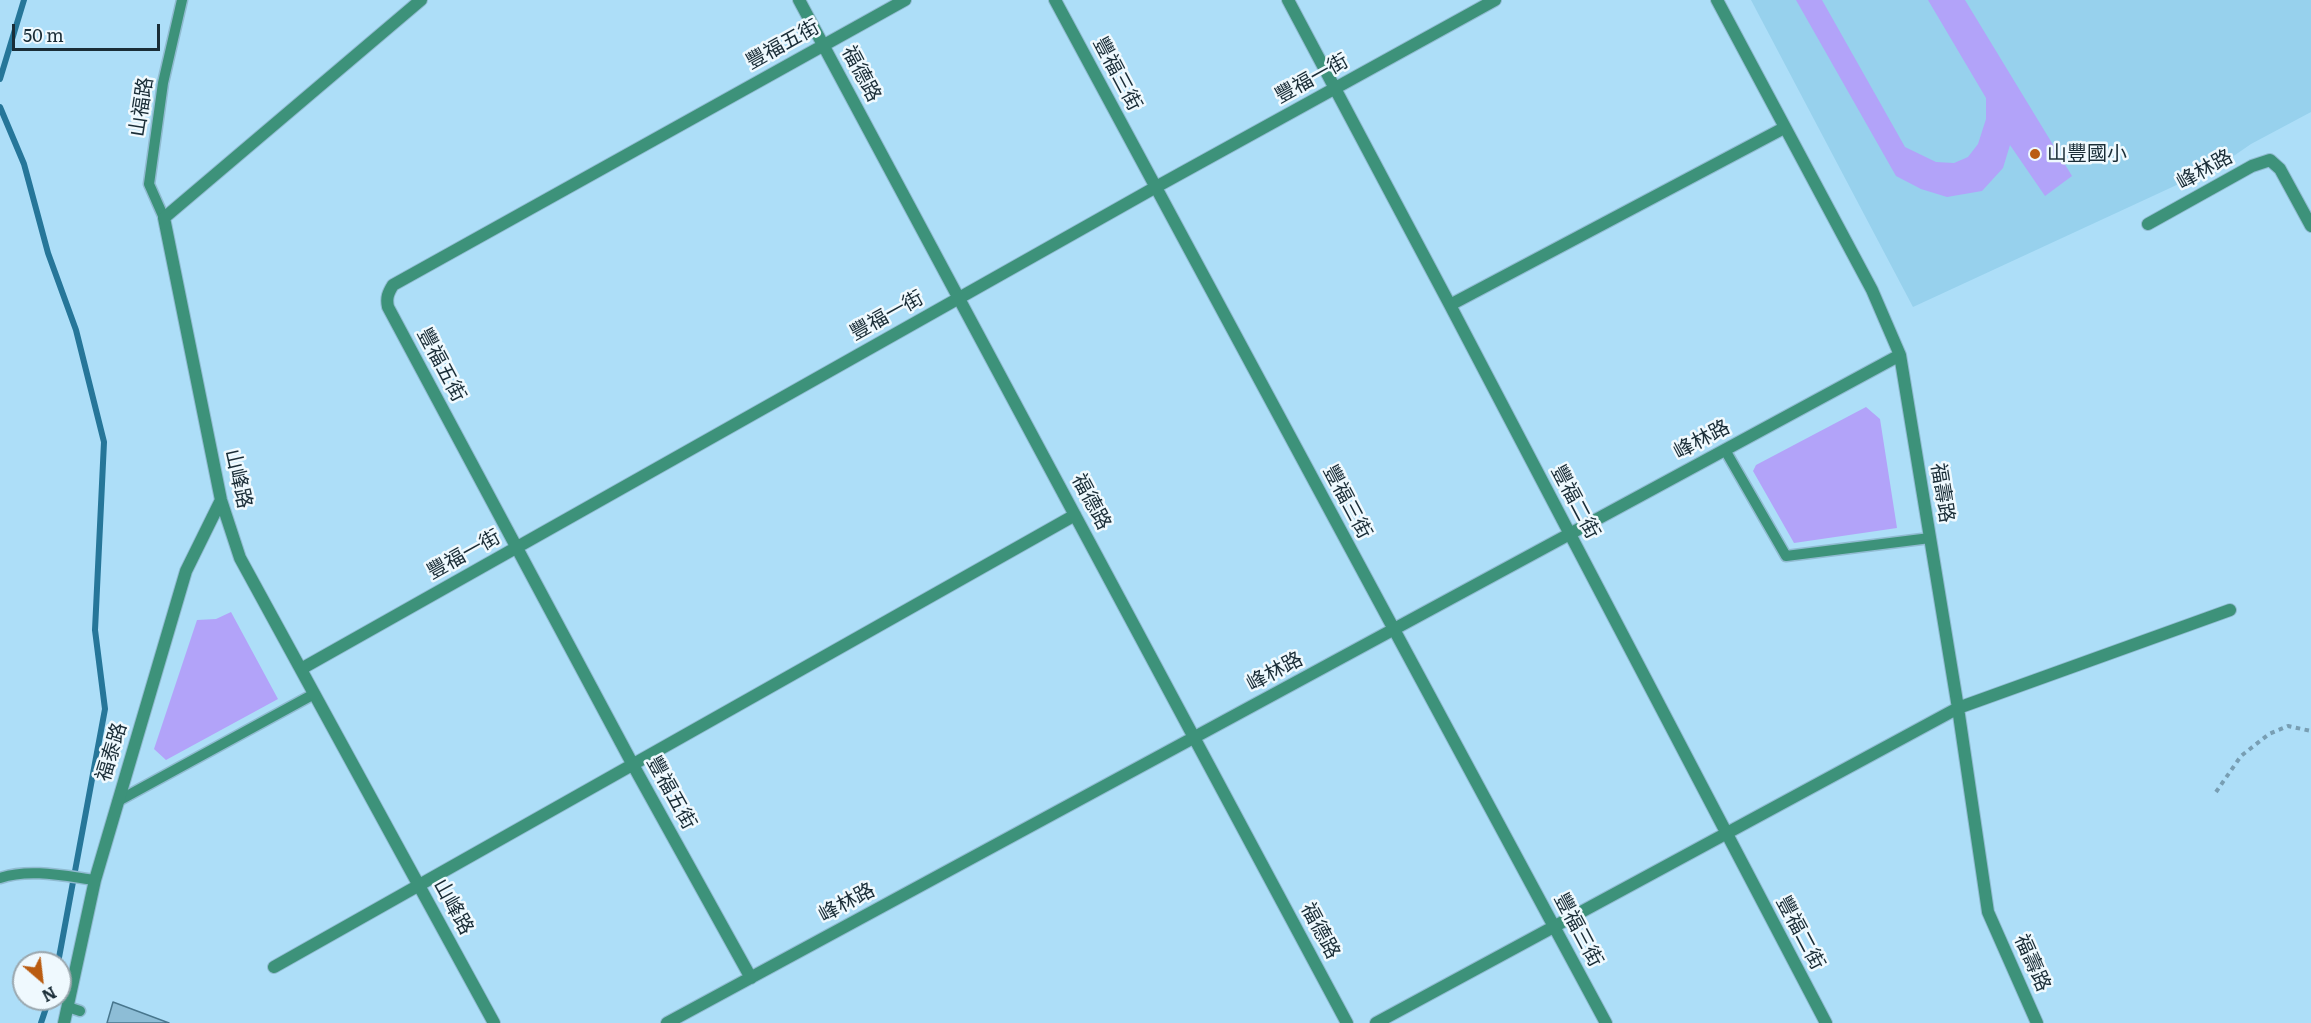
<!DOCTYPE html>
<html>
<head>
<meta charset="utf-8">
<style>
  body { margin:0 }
  #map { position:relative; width:2311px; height:1023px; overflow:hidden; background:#addef8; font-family:Literata,serif }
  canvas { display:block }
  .north { position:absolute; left:12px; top:951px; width:60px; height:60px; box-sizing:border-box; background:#eff9fe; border:2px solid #9aa7ae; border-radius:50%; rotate:152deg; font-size:16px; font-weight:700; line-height:24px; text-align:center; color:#1a2d37 }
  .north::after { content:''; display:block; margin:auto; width:21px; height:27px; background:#ba5c11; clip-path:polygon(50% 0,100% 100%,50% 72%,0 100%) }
  .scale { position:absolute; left:12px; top:24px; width:148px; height:27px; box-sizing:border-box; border:3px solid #1a2d37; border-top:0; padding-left:8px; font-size:18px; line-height:21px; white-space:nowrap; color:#1a2d37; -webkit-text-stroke:4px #eff9fe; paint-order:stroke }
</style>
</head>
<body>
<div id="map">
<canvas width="2311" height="1023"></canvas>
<div class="north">N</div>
<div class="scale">50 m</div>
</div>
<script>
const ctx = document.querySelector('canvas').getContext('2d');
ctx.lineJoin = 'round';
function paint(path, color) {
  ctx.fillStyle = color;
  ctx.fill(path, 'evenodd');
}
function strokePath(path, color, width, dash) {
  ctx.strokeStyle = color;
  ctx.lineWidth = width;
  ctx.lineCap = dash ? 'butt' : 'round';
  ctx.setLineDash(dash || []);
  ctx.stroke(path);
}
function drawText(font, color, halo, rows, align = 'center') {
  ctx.font = font + ' Literata,"Noto Sans TC",serif';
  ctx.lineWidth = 5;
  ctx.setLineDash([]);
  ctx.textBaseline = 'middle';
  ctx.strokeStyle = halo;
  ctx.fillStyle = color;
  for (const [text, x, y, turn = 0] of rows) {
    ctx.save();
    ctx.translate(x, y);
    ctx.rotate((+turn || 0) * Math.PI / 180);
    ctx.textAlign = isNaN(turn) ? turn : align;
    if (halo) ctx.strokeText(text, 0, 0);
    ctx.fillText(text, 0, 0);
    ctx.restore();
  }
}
const built = new Path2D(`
  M1751,0H2311V112L2251,144L2222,164L1913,307Z`);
const green = new Path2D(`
  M1796,0H1822L1905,147L1936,162L1954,163L1968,157L1978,144L1986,119V98L1928,0H1965L2072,176L2045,196L2010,145L2003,168L1982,191L1947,197L1921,189L1896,176Z
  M1866,407L1880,419L1897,528L1794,543L1753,471L1756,465Z
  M231,612L278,699L166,760L154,749L197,620L216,619Z`);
const stream = new Path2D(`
  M0,79L24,0
  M0,107L24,164L48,253L76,330L104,442L95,630L105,709L58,963
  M41,1023L49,999`);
const building = new Path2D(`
  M113,1002L169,1023H107Z`);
const path = new Path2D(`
  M2216,792L2241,756L2269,734L2288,726L2311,731`);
const service = new Path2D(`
  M164,218L149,184L163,83L182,0
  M1725,450L1786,556L1930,538
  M118,801L314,694
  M0,878C29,868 65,876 95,880
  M68,1007L80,1011`);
const minor = new Path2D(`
  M421,0L164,218L221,500L240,558L494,1023
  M799,0L1347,1023
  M1055,0L1606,1023
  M1288,0L1450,305L1826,1023
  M1717,0L1872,290L1900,355L1958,708L1988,912L2037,1023
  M2148,224L2252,166L2270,160L2280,169L2311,226
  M1450,305L1784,128
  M301,669L1156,187L1495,0
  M274,967L1075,515
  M751,978L633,765L388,307C386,298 388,293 393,285L905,0
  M64,1023L95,880L186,571L221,500
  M667,1023L1900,355
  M1376,1023L1958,708L2230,610`);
const markers = [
  [2035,154,6,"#ba5c11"]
];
const streetNames = [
  ["豐福五街",783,45,-29],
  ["福德路",861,74,62],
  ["豐福三街",1117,74,62],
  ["豐福一街",1312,79,-29],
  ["山福路",142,107,-81],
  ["峰林路",2205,170,-29],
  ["豐福一街",887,316,-29],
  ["豐福五街",441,365,62],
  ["峰林路",1702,440,-28],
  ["山峰路",238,479,77],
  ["福壽路",1942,493,81],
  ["福德路",1091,502,62],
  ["豐福三街",1347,502,62],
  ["豐福二街",1575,502,62],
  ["豐福一街",464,555,-29],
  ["峰林路",1275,672,-28],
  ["福泰路",112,752,-73],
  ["豐福五街",671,793,61],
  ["峰林路",847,903,-28],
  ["山峰路",453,907,61],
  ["豐福三街",1578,930,62],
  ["福德路",1320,931,62],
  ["豐福二街",1800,933,62],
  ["福壽路",2032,963,66]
];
const poiNames = [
  ["山豐國小",2047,154]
];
paint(built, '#97d1ed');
paint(green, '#b2a3f9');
strokePath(stream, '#267699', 6);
paint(building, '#8dbdd6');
strokePath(building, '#48768d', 1.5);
strokePath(service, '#90bbd1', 13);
strokePath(minor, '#90bbd1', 14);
strokePath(path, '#789eb3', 4, [4.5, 4.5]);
strokePath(service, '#3d927a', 10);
strokePath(minor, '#3d927a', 12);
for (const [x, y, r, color] of markers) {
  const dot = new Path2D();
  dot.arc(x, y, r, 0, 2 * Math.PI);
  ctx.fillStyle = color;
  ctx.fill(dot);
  strokePath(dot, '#eff9fe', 2);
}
drawText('20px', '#1a2d37', '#eff9fe', streetNames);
drawText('20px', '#1a2d37', '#eff9fe', poiNames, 'left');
</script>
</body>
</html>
